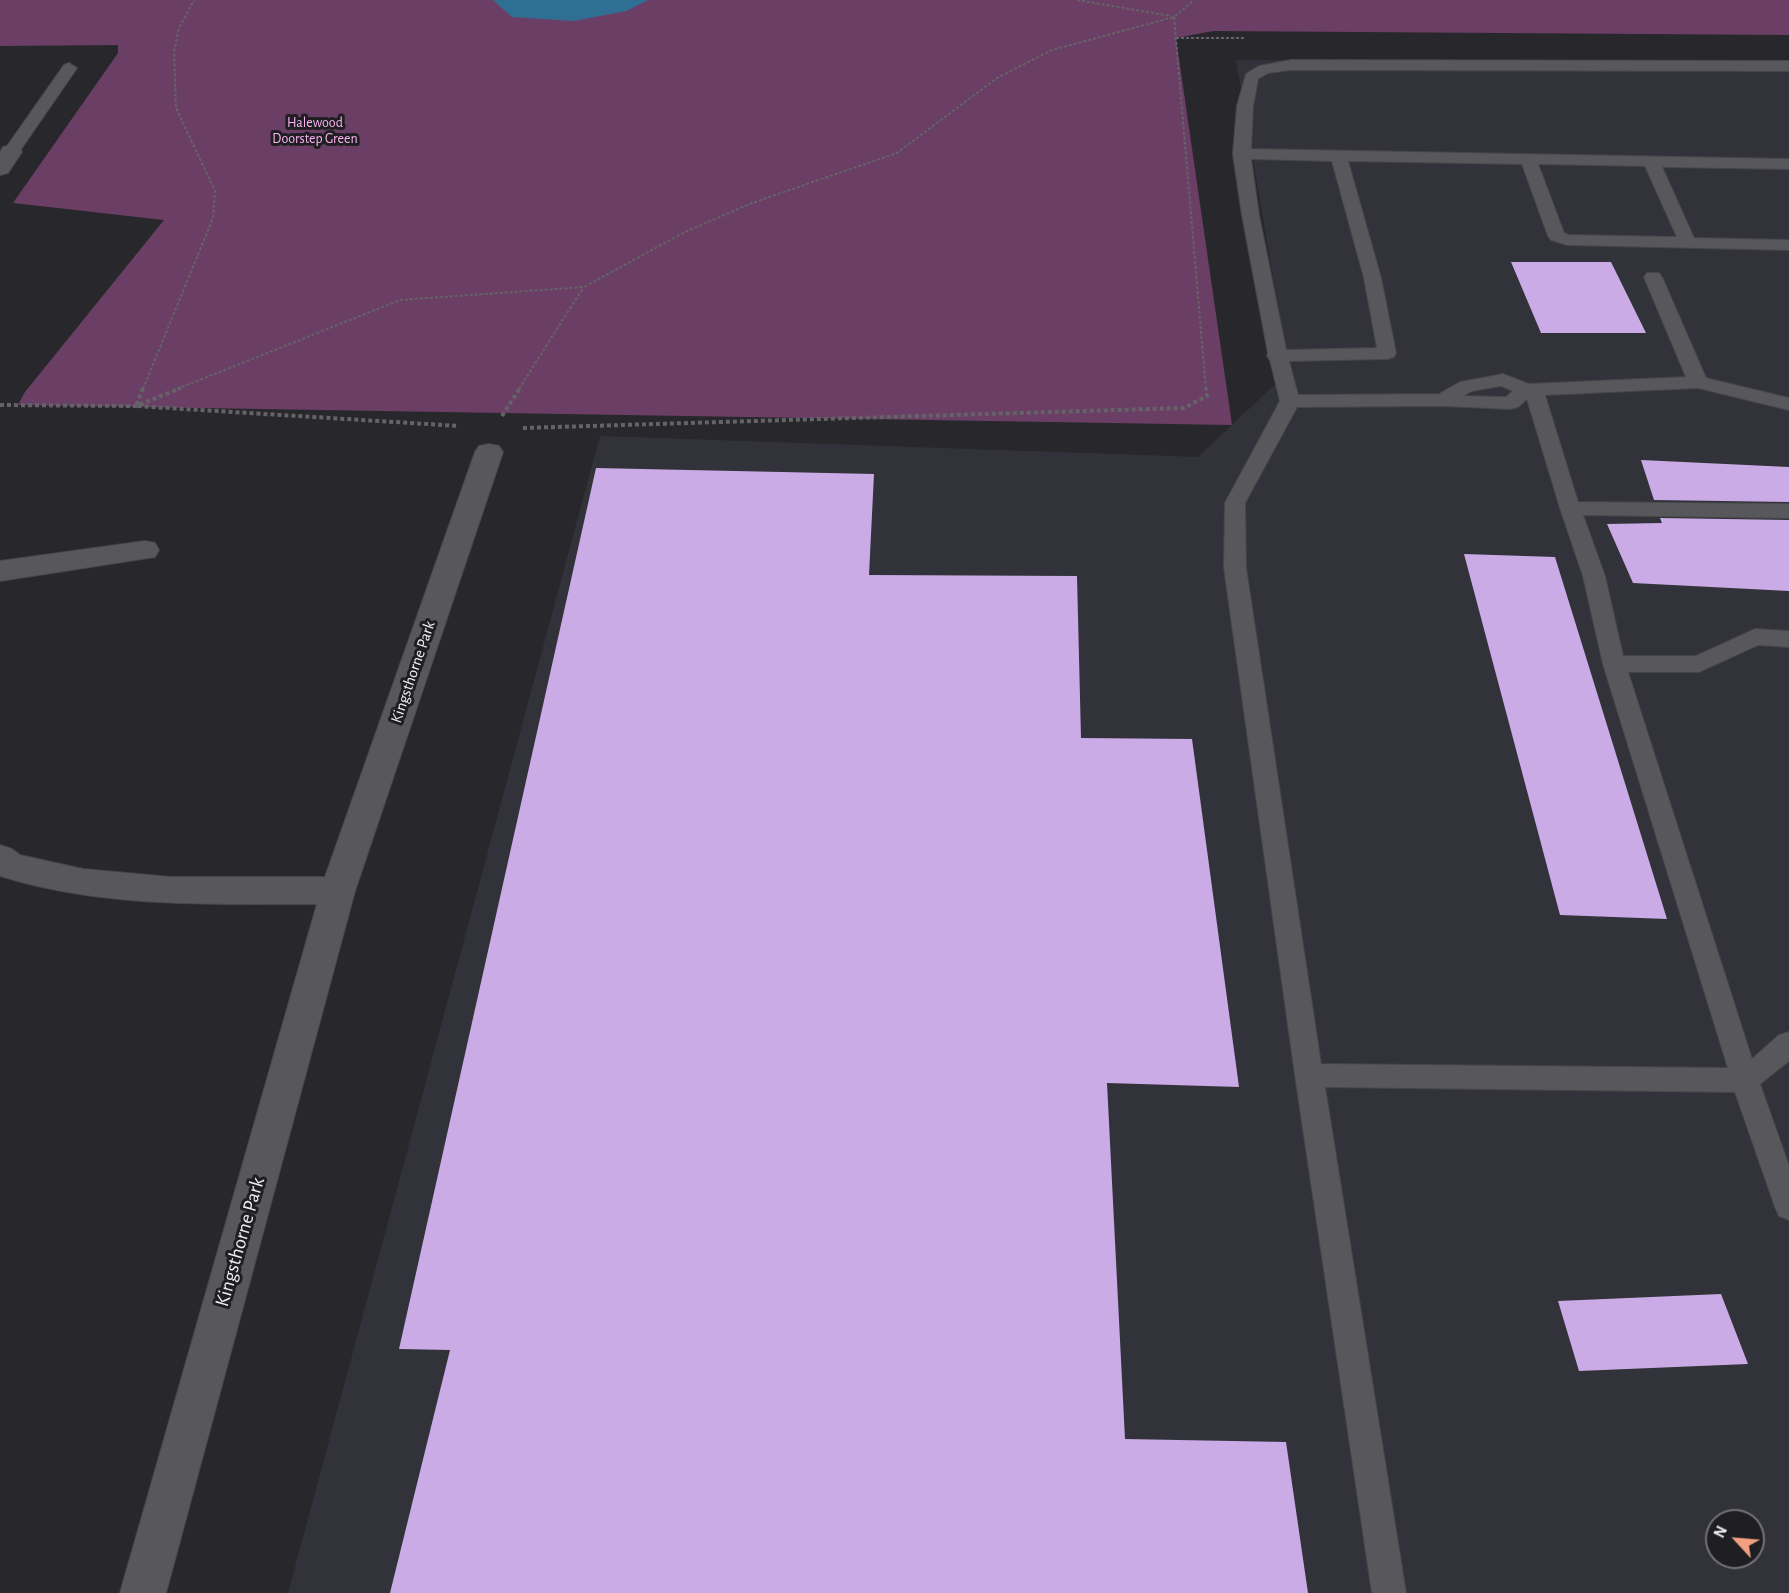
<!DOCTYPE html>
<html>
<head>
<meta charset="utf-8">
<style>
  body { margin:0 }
  #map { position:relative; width:1789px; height:1593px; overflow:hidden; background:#28282c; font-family:"Alegreya Sans",sans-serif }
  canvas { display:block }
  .north { position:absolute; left:1705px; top:1509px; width:60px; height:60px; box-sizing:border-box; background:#1f1f23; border:2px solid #727276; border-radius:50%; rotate:296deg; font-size:16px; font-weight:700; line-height:24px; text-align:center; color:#efeff2 }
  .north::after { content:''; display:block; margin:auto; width:21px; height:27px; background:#f2a07f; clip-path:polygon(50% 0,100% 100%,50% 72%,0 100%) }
</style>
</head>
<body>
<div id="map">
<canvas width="1789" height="1593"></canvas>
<div class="north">N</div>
</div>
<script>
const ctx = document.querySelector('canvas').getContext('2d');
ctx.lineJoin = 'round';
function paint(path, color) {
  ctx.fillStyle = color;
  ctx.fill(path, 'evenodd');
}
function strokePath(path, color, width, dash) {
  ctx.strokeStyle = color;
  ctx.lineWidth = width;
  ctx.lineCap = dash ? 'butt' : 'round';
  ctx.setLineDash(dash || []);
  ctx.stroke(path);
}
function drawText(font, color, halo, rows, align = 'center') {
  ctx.font = font + ' "Alegreya Sans",sans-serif';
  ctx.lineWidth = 6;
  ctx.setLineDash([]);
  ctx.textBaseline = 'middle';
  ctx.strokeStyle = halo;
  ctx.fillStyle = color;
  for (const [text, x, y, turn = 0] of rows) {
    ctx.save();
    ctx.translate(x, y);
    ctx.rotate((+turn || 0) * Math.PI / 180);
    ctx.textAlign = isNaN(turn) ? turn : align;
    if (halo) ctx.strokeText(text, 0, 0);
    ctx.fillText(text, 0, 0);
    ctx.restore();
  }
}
const built = new Path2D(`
  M1236,60L1789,65V1593H288L600,436L1198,457L1289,371ZM1717,1521H1753V1557H1717Z`);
const green = new Path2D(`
  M0,0H1789V35L1213,31L1176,38L1232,425L18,405L25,392L164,220L13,203L118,53V45L0,46Z`);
const water = new Path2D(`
  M493,0H648L626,11L574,21L512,17Z`);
const building = new Path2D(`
  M1511,262H1611L1646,333H1541Z
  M1641,460L1789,467V502L1654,500Z
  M596,468L874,474L869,575L1077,576L1081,738L1192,739L1239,1087L1107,1083L1125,1439L1286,1442L1308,1593H390L450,1350L399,1349Z
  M1660,518L1789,520V591L1633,583L1607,524L1662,523Z
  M1464,554L1555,557L1667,919L1560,915Z
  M1721,1294L1748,1364L1579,1371L1558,1301Z`);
const pathFar1 = new Path2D(`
  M1077,0L1171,16
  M1174,17L1206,389
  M1176,38H1245
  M143,389L213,218L215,191L176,108L174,52L179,28L194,0
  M177,389L400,300L584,287L685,232L752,203L897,153L997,78L1052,50L1174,17L1194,0
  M519,389L583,288`);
const path = new Path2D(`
  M143,388L136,406L459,426
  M0,405L136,406L181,388
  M502,416L520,388
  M523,428L1184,408L1207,396L1206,388`);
const lane = new Path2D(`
  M1291,60L1789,61V71L1291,70L1268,73L1258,79L1253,106L1251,149L1789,159V169L1662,167L1694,238L1789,240V250L1567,245L1551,240L1548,236L1522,164L1348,161L1381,278L1396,353L1394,357L1387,359L1289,361L1298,395L1439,394L1460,382L1503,374L1529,384L1686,377L1644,277L1647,273H1659L1662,277L1706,378L1789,398V410L1698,388L1545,395L1578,502L1789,504V518L1583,515L1605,576L1623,656H1696L1755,629L1789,631V647L1758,645L1699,672H1628L1752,1059L1779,1035L1789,1032V1061L1760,1084L1789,1166V1220L1779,1216L1775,1207L1735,1092L1325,1087L1406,1593H1372L1295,1075L1224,568L1225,503L1280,401L1270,360L1267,356L1268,353L1242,215L1233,154L1237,106L1246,74L1259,66ZM1251,159L1332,161L1364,278L1377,348L1286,350L1259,215ZM1538,164L1645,166L1677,237L1569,235L1564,233ZM1501,386L1513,391L1506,397L1463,396L1472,391ZM1527,399L1560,508L1583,576L1603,664L1728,1068L1321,1064L1246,568L1245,503L1297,407L1443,406L1511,409L1518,407Z
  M69,63L77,68L17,155H5L3,152L5,149L64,65Z`);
const street = new Path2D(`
  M11,145L19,147L22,152L8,173L0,175V152L3,147Z
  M489,444L499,446L503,452L355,891L166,1593H120L317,904C211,904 102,908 0,876V845L12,849L20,855L83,869L171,877H325L475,452L479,446Z
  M145,541L155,543L159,550L155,557L0,581V561Z`);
const farParknames = [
  ["Halewood",315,123],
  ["Doorstep Green",315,139]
];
const streetNames = [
  ["Kingsthorne Park",413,672,-71]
];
const nearStreetnames = [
  ["Kingsthorne Park",240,1242,-74]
];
paint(built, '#32323b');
paint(green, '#6b3e65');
paint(water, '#306f94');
paint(building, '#caabe5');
strokePath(lane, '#46464a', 2);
strokePath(street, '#46464a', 2);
strokePath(pathFar1, '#646468', 2, [3, 2]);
strokePath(path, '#646468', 4, [4, 3]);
paint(lane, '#57575c');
paint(street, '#57575c');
drawText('14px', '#feb4f3', '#1f1f23', farParknames);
drawText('16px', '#efeff2', '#1f1f23', streetNames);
drawText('20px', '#efeff2', '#1f1f23', nearStreetnames);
</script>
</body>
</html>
